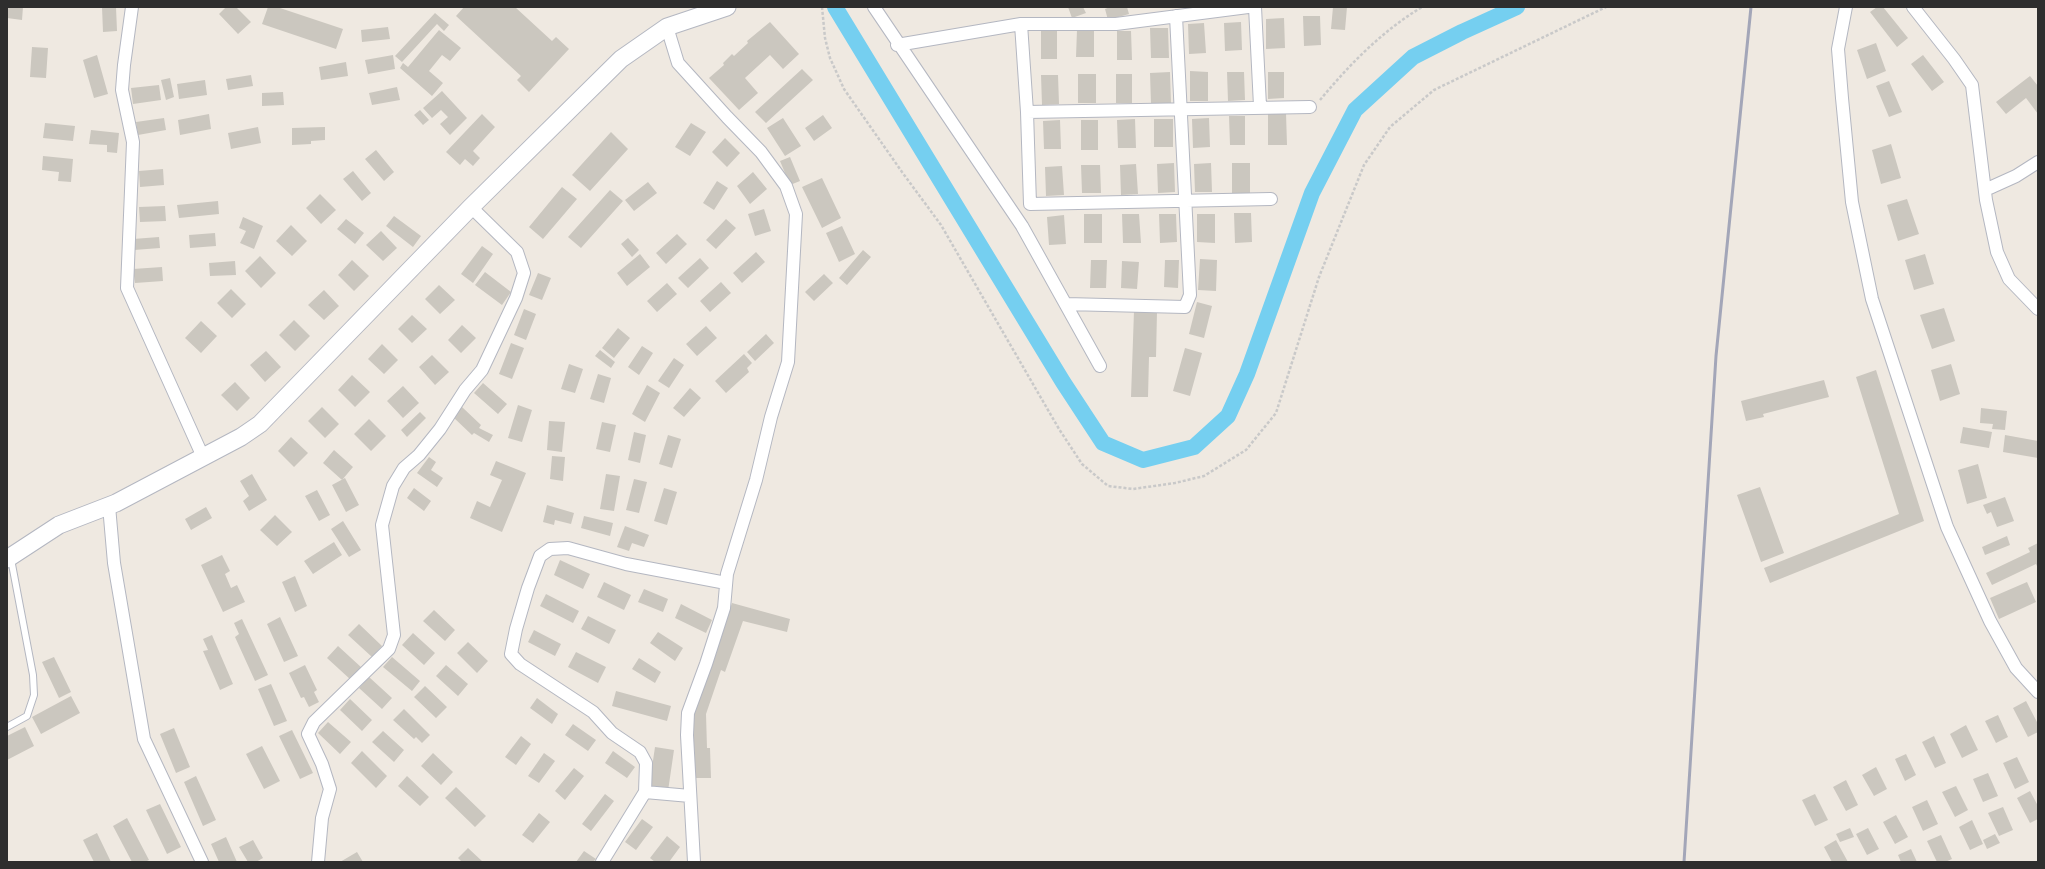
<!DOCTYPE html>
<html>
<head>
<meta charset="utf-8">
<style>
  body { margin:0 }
  #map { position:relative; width:2045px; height:869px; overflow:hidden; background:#efe9e1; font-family:Arial,sans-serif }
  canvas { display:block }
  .frame { position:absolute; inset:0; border:8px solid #2e2e2e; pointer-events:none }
</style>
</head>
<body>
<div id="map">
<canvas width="2045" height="869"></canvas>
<div class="frame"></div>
</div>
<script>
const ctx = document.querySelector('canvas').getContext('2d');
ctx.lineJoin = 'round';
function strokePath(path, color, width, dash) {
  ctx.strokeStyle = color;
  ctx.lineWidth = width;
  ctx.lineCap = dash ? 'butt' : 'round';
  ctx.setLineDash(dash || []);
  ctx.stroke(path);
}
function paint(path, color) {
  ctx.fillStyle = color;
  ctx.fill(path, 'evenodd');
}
const canal = new Path2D(`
  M835,7L1063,382L1103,443L1143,460L1194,447L1228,416L1247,374L1312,193L1355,110L1413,57L1462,32L1517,7`);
const building = new Path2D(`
  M7,7H23L22,20L7,18Z
  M102,7H116L117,31L103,32Z
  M226,7H236L251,22L238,34L219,14Z
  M268,7H277L343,29L336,49L262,24Z
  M464,7H515L552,41L556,37L569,49L529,92L517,80L521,76L456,16Z
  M1068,7H1083L1086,13L1072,18Z
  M1110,7H1127L1129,14L1108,20L1105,9Z
  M1333,7H1347L1345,30L1331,29Z
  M1877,7H1883L1908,38L1897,47L1870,12Z
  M435,13L449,25L444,31L437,24L402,62L395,56Z
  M1303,16H1320L1321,45L1304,46Z
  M1284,18L1285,48L1266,49V19Z
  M770,22L799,54L783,69L770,55L745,78L758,93L739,110L709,78L724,65L723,63L732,54L734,56L748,43L747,41Z
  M1241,22L1242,50L1225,51L1224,23Z
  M1204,23L1206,53L1189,54L1188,24Z
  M388,27L390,39L362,42L361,30Z
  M1150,28H1168L1169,58H1151Z
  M1041,29H1057V59H1041Z
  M439,30L461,48L450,61L442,55L429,71L443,83L432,96L400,68L403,63L408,67Z
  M1077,30L1094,31V57H1076Z
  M1117,31H1131L1132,60H1117Z
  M1876,43L1886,71L1867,79L1857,50Z
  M32,47L48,48L46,78L30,77Z
  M97,55L108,94L94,98L83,60Z
  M393,55L395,69L368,74L365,60Z
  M1923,55L1944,82L1932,91L1911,64Z
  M346,62L348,76L321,80L319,67Z
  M802,69L813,80L766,123L755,112Z
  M1190,71L1208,72V101H1190Z
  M1170,72L1171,104H1151L1150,73Z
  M1227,72H1244L1245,100L1228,101Z
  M1268,72H1284V98L1268,99Z
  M1078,74H1096V103H1078Z
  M1116,74H1132V103H1116Z
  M251,75L253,86L228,90L226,79Z
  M1041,75H1058L1059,104L1042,105Z
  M2030,76L2038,86V114L2026,98L2006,114L1996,102Z
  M170,78L174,97L166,100L161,80Z
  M205,80L207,95L179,99L177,84Z
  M1889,81L1902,112L1889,117L1876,86Z
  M159,85L161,100L133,104L131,88Z
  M397,87L400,100L372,105L369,93Z
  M442,91L467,118L450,135L440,124L448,117L441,110L432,118L423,108Z
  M283,92L284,105L262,106V93Z
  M420,110L429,120L423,125L414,115Z
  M1286,113L1287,145H1268V114Z
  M209,114L211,129L180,135L178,120Z
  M482,114L495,127L473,151L480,158L473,166L465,159L460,165L446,152Z
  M823,115L832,128L814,141L805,128Z
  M1229,116H1245V145H1230Z
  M164,118L166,130L138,135L136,122Z
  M783,118L801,146L785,156L767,128Z
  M1209,118L1210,147L1193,148L1192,119Z
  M1135,119L1136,148H1118L1117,120Z
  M1154,119H1173V147H1154Z
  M1060,120L1061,149H1044L1043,121Z
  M1081,120H1098V150H1081Z
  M45,123L75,126L73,141L43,138Z
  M691,123L706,132L690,156L675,147Z
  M258,127L261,143L231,149L228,133Z
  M325,127V140L311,141V144L292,145V128Z
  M91,130L119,133L117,153L107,152V145L89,144Z
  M611,132L628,149L590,191L572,175Z
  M725,138L740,153L727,167L712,152Z
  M1891,144L1901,178L1881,184L1872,150Z
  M376,150L394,172L384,181L365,159Z
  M43,156L73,159L71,182L58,181L59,172L42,170Z
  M790,157L800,181L790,185L780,161Z
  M1174,163L1175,192L1158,193L1157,164Z
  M1211,163L1212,192H1195L1194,164Z
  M1232,163H1250V194H1232Z
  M1136,164L1138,194L1121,195L1120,165Z
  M1081,165H1100L1101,193H1082Z
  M1062,166L1064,195L1046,196L1045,167Z
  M163,169L164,185L140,187L139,171Z
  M353,171L371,193L362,201L343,179Z
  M753,172L767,189L750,204L737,186Z
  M822,178L841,218L822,228L802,187Z
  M717,181L728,188L714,210L703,203Z
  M648,182L657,193L634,211L625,200Z
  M562,187L577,199L543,239L529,227Z
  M610,190L623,201L581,248L568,237Z
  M320,194L336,210L321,224L306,208Z
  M1907,199L1919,234L1898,241L1887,205Z
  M218,201L219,214L179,218L177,205Z
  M165,206L166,221L140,222L139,207Z
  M764,209L771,231L755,236L748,214Z
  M1234,213H1251L1252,242L1235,243Z
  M1084,214H1102V243H1084Z
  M1122,214H1139L1141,243H1123Z
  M1159,214H1176L1177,242L1160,243Z
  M1197,214H1215V243L1197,242Z
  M1064,215L1066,244L1049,245L1047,217Z
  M394,216L421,236L413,247L386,226Z
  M243,217L263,226L254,249L240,243L246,231L239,228Z
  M346,219L364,233L355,244L337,229Z
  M726,219L736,228L716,249L706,240Z
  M291,225L307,241L292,256L276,241Z
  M842,226L855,254L839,262L826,233Z
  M381,231L397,248L383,261L366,245Z
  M215,233L216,246L190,248L189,235Z
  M677,234L687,244L666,264L656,253Z
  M159,237L160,248L134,250L133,239Z
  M628,238L639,250L632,257L621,244Z
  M482,246L493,254L473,283L461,274Z
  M863,250L871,257L847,285L839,278Z
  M756,252L765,262L742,283L733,273Z
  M640,254L650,267L627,286L617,273Z
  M1925,254L1934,284L1914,290L1905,260Z
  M260,256L276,273L261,288L245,271Z
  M700,258L709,268L688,288L678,278Z
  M1200,259L1217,260L1216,291L1198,290Z
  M352,260L369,276L354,291L338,275Z
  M1091,260H1107L1106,288H1090Z
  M1165,260H1179L1178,288L1164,287Z
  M235,261L236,275L210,276L209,263Z
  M1122,261L1139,262L1137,289L1121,288Z
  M162,267L163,281L135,283L133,269Z
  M485,272L511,292L502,305L475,285Z
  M538,273L551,278L542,300L529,295Z
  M824,274L833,283L814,301L805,292Z
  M721,282L731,293L710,312L700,301Z
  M667,283L677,294L657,312L647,301Z
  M439,285L455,300L440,314L425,299Z
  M231,289L246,304L232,318L217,303Z
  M324,290L339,306L324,320L308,305Z
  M1197,302L1212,306L1204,338L1189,334Z
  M1944,308L1955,341L1932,349L1920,315Z
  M524,309L536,314L526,340L514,335Z
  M1134,311L1157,312L1156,357H1149L1148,397H1131Z
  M412,315L427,329L412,343L398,329Z
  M294,320L310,336L295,351L279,335Z
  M201,321L217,336L201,353L185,338Z
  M462,325L476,338L461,353L448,340Z
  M706,326L717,338L697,356L686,344Z
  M618,328L630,338L614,358L602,348Z
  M766,334L774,343L755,361L747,352Z
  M511,343L524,348L512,379L499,374Z
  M382,344L398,360L384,374L368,359Z
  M642,346L653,353L639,375L628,367Z
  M1185,348L1202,353L1190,396L1173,391Z
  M600,350L615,362L611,368L595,356Z
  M266,351L281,367L265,382L250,365Z
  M744,354L752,363L747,368L749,372L726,393L715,381Z
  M432,355L449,372L435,385L419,367Z
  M674,358L684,365L669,388L658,381Z
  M569,364L583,369L575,393L561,389Z
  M1951,364L1960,394L1940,401L1931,370Z
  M1876,370L1924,521L1770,583L1764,568L1899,514L1856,377Z
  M598,374L611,378L604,403L590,399Z
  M352,375L370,392L355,407L338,390Z
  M1824,380L1829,397L1763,414L1764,417L1746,421L1741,401Z
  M235,382L250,398L237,411L221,395Z
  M483,383L507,404L498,414L474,393Z
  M647,385L660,393L645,422L632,414Z
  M403,386L419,403L403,418L387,401Z
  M690,388L701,398L684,417L673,408Z
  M518,405L532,410L522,442L508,438Z
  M322,407L339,424L325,438L308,421Z
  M462,407L481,425L479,428L493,435L489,442L474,433L472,435L453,417Z
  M1981,408L2007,411L2005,430L1992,429L1993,424L1980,423Z
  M420,412L426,418L407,437L401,430Z
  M369,419L386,436L371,451L354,434Z
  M549,421L565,422L562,452L547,450Z
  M602,422L616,425L610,452L596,449Z
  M1963,427L1992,432L1989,448L1960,443Z
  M634,432L646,435L640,463L628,460Z
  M668,435L681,439L672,468L659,464Z
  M2005,435L2038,441V458L2003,452Z
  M291,437L308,453L294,467L278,451Z
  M334,450L353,467L342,480L323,463Z
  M552,456L565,457L563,481L550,479Z
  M429,457L436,462L431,470L443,478L437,487L417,473Z
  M496,461L526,473L502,532L470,518L477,501L490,507L502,480L490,475Z
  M1978,464L1987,498L1967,504L1958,470Z
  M252,474L267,500L249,511L243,501L249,496L240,481Z
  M606,474L620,476L614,511L600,509Z
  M345,478L359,505L346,512L332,485Z
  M634,479L647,482L639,513L626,510Z
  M1760,487L1784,553L1761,562L1737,495Z
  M414,488L431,501L424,511L407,498Z
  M664,488L677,492L667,525L654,521Z
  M317,490L330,515L319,521L305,496Z
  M2005,497L2014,521L1997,527L1991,512L1987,514L1983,505Z
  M547,505L574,513L571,524L555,520L554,525L543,522Z
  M206,507L212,518L191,530L185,519Z
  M275,515L292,532L277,546L260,530Z
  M584,516L613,523L610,536L581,528Z
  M343,521L361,550L349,557L331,529Z
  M625,526L649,535L644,547L632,543L629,551L617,547Z
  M2007,536L2010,545L1985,555L1982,547Z
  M334,542L342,555L313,574L304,561Z
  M2038,543V568L2036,564L1992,585L1986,573L2030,552L2028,548Z
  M222,555L230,571L225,574L231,588L237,585L245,602L223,612L201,565Z
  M560,560L590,574L583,589L554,575Z
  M295,576L307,606L295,612L282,582Z
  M604,582L631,595L624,610L597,597Z
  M2027,582L2036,602L1999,619L1990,598Z
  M644,589L668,599L663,612L638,602Z
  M546,594L579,611L573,623L540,606Z
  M732,603L790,619L787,632L743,621L725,672L721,670L706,714L707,748H710L711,778H695L693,714Z
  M681,604L712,620L706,633L675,618Z
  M434,610L455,630L445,641L423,621Z
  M588,616L616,630L609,644L581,629Z
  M280,617L298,656L284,662L267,624Z
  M242,619L268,675L255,681L235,637L239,634L234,623Z
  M359,624L382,646L372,657L348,635Z
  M534,630L561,644L555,656L528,642Z
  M658,632L683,648L675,661L650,643Z
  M413,633L435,653L424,665L402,645Z
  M212,635L233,684L220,690L203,651L208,650L203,639Z
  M468,642L488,661L477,673L457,653Z
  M338,646L362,668L351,680L327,658Z
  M576,652L606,667L598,683L568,667Z
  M54,657L71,692L59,698L42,662Z
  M392,657L420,681L412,691L383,667Z
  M639,658L661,672L655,683L632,669Z
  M305,665L317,690L314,692L319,702L309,707L304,697L301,698L289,673Z
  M446,665L468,684L458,696L436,676Z
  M369,677L392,698L382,709L359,688Z
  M271,684L287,721L274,726L258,689Z
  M425,686L447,707L436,718L414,697Z
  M616,691L671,706L667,721L612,706Z
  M71,696L80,713L41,734L32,717Z
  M537,698L558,714L552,724L530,708Z
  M350,699L372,720L362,731L340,710Z
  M2026,701L2038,724V732L2028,737L2013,708Z
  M404,709L430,735L422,743L416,737L414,739L393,720Z
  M1998,715L2008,737L1996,743L1985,721Z
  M328,722L351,742L340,754L318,733Z
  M573,724L596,740L588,751L565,735Z
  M1966,725L1978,750L1962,758L1950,734Z
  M25,727L34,746L7,760V736Z
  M174,728L190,767L176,773L160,734Z
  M292,730L313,773L300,779L279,736Z
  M383,731L404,750L394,762L372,742Z
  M521,736L531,744L516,765L505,757Z
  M1934,736L1946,763L1935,768L1922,742Z
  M262,746L280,781L264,789L246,754Z
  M655,747L674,750L668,791L649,788Z
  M362,751L387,776L376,788L351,763Z
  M613,751L635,767L627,778L605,763Z
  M433,753L453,772L441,785L421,766Z
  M544,753L555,761L539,783L528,776Z
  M1906,754L1916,775L1905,781L1895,759Z
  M2017,757L2029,782L2015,789L2003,763Z
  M1876,767L1887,789L1874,796L1862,775Z
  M574,768L584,776L565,800L555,791Z
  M1988,773L1998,796L1983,802L1973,779Z
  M196,776L216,820L203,826L184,782Z
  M407,776L429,797L420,806L398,786Z
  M1846,780L1858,805L1846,811L1833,787Z
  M1956,786L1968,810L1955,817L1942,792Z
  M456,787L486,816L475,827L445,798Z
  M2030,791L2038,806V819L2030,823L2017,798Z
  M605,794L614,801L591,831L582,824Z
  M1815,794L1828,820L1815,826L1802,800Z
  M1927,800L1938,824L1923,831L1912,807Z
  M160,804L181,847L167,854L146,810Z
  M2003,807L2013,830L1999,836L1988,813Z
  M539,813L550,822L533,843L522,835Z
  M1896,815L1908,837L1895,844L1883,822Z
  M127,818L149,860L145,862H132L113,826Z
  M642,819L653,827L636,850L625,842Z
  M1972,820L1983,844L1970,850L1959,827Z
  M1850,828L1854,837L1840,842L1836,834Z
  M1868,828L1879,849L1867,855L1856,834Z
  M97,833L111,862H94L83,840Z
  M1995,834L2000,843L1987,849L1983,840Z
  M1941,835L1952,859L1945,862H1937L1927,841Z
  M667,836L680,847L669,862H655L650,858Z
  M226,837L237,862H219L211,844Z
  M253,840L263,858L256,862H248L239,847Z
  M1836,840L1848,862H1832L1824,847Z
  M468,848L483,862H462L458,858Z
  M1911,849L1917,862H1901L1898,855Z
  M584,851L596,859L593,862H576Z
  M357,852L363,862H340Z`);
const path = new Path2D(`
  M822,7L825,38L830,58L844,89L902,172L941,225L1059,429L1082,464L1108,486L1133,489L1175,483L1204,476L1246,450L1276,413L1319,277L1364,165L1390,127L1434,90L1606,7
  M1320,100C1349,65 1382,31 1422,7`);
const service = new Path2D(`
  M7,727L27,716L34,695L33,675L11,559`);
const minor = new Path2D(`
  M132,7L124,65L122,90L133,142L127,288L203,457
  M874,7L1022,226L1100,366
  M1255,7L1260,106
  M1846,7L1838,49L1842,98L1852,202L1872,299L1947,527L1990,621L2016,668L2038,692
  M1913,7L1954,59L1972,85L1986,200L1997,252L2009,279L2038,309
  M1021,24L1027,112L1030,204L1271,199
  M667,27L678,63L727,117L761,152L786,186L796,214L788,362L771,417L756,480L727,574L724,608L706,664L688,713L687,735L694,862
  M897,45L1021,24H1116L1248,7
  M1027,112L1310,107
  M1985,190L2016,176L2038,162
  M1066,304L1185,307L1190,295L1176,16
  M109,506L114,563L144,739L202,862
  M690,796L645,792L646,763L640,752L612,733L593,712L520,664L511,654L516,629L528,588L540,556L550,549L568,548L626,564L726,583
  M318,862L322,818L330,789L322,764L308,734L314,722L389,649L394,635L382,525L393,486L404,468L419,455L440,429L465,390L482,370L516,298L524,273L517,252L471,207
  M602,862L645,792`);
const secondary = new Path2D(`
  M7,559L59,525L116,503L241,437L260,424L471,207L621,59L667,27L727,7`);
const rail = new Path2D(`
  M1684,862L1716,356L1751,7`);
strokePath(canal, '#75cff0', 16);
paint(building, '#cbc7bf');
strokePath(service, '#b4b7c1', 8);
strokePath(minor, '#b4b7c1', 14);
strokePath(secondary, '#b4b7c1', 19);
strokePath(path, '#c9c9c9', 2.5, [3, 2]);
strokePath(service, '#fff', 6);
strokePath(minor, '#fff', 12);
strokePath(secondary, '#fff', 17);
strokePath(rail, '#a3a6b8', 3);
</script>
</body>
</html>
